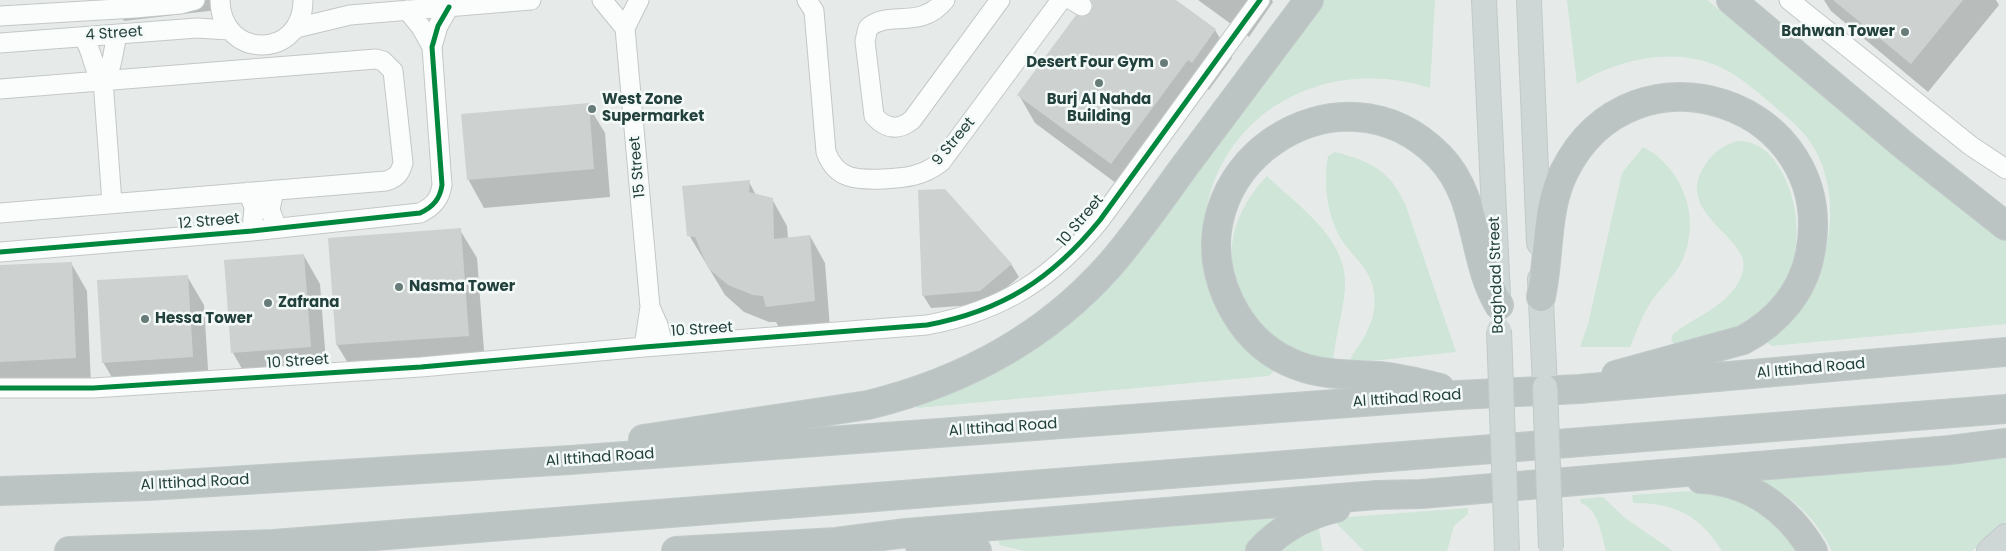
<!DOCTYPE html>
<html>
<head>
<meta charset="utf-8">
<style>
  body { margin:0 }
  canvas { display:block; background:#e6ebea }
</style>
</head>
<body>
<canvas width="2006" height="551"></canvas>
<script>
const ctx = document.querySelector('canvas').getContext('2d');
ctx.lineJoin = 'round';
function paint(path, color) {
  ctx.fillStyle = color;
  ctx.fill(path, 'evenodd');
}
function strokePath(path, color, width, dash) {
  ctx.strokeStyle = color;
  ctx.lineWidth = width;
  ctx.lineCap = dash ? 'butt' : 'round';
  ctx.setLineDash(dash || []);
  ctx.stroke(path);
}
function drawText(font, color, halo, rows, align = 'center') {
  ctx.font = font + ' Poppins,sans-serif';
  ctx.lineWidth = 5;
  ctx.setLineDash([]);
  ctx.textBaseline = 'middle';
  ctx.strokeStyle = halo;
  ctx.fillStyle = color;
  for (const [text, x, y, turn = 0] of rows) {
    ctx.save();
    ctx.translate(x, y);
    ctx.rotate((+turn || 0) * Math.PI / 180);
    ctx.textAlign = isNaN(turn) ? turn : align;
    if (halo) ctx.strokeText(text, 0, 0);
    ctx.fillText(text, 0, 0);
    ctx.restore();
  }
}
const green = new Path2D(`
  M1320,0H1435L1430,88C1340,59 1242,97 1211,190C1202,221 1199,253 1209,283C1218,311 1256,347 1275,370L1269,376L917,408L916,403L1012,361Z
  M1567,0H1707L2006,241V324L1772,346L1765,341C1783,319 1813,292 1821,266C1836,224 1834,172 1806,136C1796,124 1784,115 1773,105C1758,93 1744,80 1728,71C1680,44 1620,58 1577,84Z
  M1738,141C1756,141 1769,151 1778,166C1807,210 1803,280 1760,314C1736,333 1703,337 1674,345L1671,339L1673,334C1697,315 1734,304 1743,271C1752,236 1669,214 1707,162C1715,151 1726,144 1738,141Z
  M1643,147C1683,168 1701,217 1683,259C1676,275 1663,285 1653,299C1643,313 1637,331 1630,347H1580L1588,324L1622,173Z
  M1335,152C1372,162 1390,170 1406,206L1456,352L1352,363L1351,357C1371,330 1385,302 1365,269C1358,259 1350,252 1343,242C1327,217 1323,185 1328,156Z
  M1267,176C1299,207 1349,239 1345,289C1343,314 1335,337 1333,362C1238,343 1196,250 1267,176Z
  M2006,456V522L1972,551H1832C1817,520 1795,499 1765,483L1764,479L1911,468Z
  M1705,490L1756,504L1802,551H1722C1699,515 1676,503 1633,503L1632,495Z
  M1603,497L1625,518L1673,551H1606C1601,534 1599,510 1581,503L1580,499Z
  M1468,508V514L1454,526L1447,551H1364L1335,522V518Z
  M1275,517L1276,519L1246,551H1024L999,545V538Z
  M1318,524L1323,551H1276Z`);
const shadow = new Path2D(`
  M112,0H216L217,10L124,21Z
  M1101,0H1174L1215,30L1232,58L1209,90L1205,87L1128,192L1035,123L1019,95L1082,19L1092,13Z
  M1198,0H1272L1273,2L1249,37Z
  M1824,0H1996L1999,5L1928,92L1831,11Z
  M588,105L605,133L610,197L484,208L468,179Z
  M749,182L756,195L772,199L787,226L788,239L810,236L825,263L830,328L782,333L776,322H769L744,312L725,295L689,235Z
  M460,230L477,258L485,364L354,373L337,345Z
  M304,256L320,284L327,375L249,381L233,353Z
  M71,263L87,291L91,385L0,390V267Z
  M1011,264L1019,277L987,304L931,308L923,295Z
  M187,276L204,305L209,385L120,391L103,362Z`);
const building = new Path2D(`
  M1091,0H1176L1216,29L1192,63L1188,60L1111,164L1017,95L1076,15L1082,17L1091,12L1093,6Z
  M1833,0H1963L1911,64Z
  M589,103L594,169L467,180L461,114Z
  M750,180L749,192L773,198L774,239L810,235L815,301L766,307L763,296L753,295L728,285L708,268L695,237L687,236L682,186Z
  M945,189L1012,264L980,291L922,296L918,190Z
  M461,228L469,336L336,345L328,238Z
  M304,254L311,347L231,353L224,260Z
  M72,262L76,358L0,362V265Z
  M188,275L193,357L102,363L97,280Z`);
const minor = new Path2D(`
  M220,0C221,60 303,60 303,0
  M602,0L625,28
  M639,0L625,28L650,307L644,347
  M807,0L814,11L826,152C836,180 858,180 883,179C906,178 923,176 941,162L1061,0
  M945,0C920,31 888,9 868,28L865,41L874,116C886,129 898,131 912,120L1000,0
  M1072,0L1082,6
  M1789,0L1971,146L2006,169
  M407,10L421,27L432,47
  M0,16L135,8L180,4L195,0
  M296,28L350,15L531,0
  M83,37C93,50 92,69 103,80L112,203
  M0,43L197,28L229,30
  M103,80C114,69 112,49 118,34
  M0,89L376,59L383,61L393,71L403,163C400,174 396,178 386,181L0,213
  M274,190L270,210L277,228
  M248,192L254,207L252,231
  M0,252L252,231L420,213C433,207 440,199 442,185L432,47L438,26L449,7
  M650,307L658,325L663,345
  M0,388H93L421,367L644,347L927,325C1002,311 1052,279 1100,220L1260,0`);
const major = new Path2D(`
  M1484,0L1498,295
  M1529,0L1539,243
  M1540,279L1545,387
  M1989,551L2006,536`);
const highway = new Path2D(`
  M1731,0L1906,147L2006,226
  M1541,297C1550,256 1545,210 1564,172C1633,33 1840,103 1810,254C1803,292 1777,322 1743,340L1616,375
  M1440,388C1420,383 1400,378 1379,376C1348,374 1318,376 1289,362C1262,350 1243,329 1230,303C1166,171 1339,52 1440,157C1480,199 1471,258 1499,305
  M643,439L868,405C962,382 1044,339 1109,266C1136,235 1160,200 1184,167C1226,111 1267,56 1309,0
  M1701,479C1750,481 1789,510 1813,551
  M0,491L148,486L570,460L1458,395L1579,389L2006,352
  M920,546L977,551
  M69,551L273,544L2006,409
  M676,551L836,542L906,533L1377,495L1421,494L1950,450L2006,443
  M1260,551C1280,529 1306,515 1336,508`);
const majorBridge = new Path2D(`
  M1499,330L1507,551
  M1545,387L1551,548`);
const cycleway = new Path2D(`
  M0,252L252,231L420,213C433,207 440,199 442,185L432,47L438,26L449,7
  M0,388H93L421,367L644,347L927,325C1002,311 1052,279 1100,220L1260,0`);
const markers = [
  [1905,32,5,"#677c79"],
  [1164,63,5,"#677c79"],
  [1099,83,5,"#677c79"],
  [592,109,5,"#677c79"],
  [399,287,5,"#677c79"],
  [268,303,5,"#677c79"],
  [145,319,5,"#677c79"]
];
const poiNames = [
  ["Bahwan Tower",1895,32,"right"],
  ["Desert Four Gym",1154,63,"right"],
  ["West Zone",602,100],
  ["Supermarket",602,117],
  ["Burj Al Nahda",1099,100,"center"],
  ["Building",1099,117,"center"],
  ["Nasma Tower",409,287],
  ["Zafrana",278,303],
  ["Hessa Tower",155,319]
];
const streetNames = [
  ["4 Street",114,34,-4],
  ["9 Street",954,142,-50],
  ["15 Street",638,167,-95],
  ["10 Street",1081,221,-50],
  ["12 Street",209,222,-5],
  ["Baghdad Street",1497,275,-92],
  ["10 Street",702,330,-4],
  ["10 Street",298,362,-4],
  ["Al Ittihad Road",1811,369,-5],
  ["Al Ittihad Road",1407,399,-4],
  ["Al Ittihad Road",1003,428,-4],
  ["Al Ittihad Road",600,458,-4],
  ["Al Ittihad Road",195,483,-3]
];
paint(green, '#cfe5d8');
paint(shadow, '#0003');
paint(building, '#cdd2d1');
strokePath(minor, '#c3c8c7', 21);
strokePath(major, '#c2cac9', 26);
strokePath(highway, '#c2cac9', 30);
strokePath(minor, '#fbfcfc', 19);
strokePath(major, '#ced7d6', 24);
strokePath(highway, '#bbc4c3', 28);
strokePath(majorBridge, '#c2cac9', 26, []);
strokePath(majorBridge, '#ced7d6', 24);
strokePath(cycleway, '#00873e', 5);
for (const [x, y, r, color] of markers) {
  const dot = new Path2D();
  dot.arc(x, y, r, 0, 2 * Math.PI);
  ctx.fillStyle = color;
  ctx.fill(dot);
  strokePath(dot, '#f4faf8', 2);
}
drawText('bold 15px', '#22403c', '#f4faf8', poiNames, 'left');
drawText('15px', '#22403c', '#f4faf8', streetNames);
</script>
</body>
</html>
